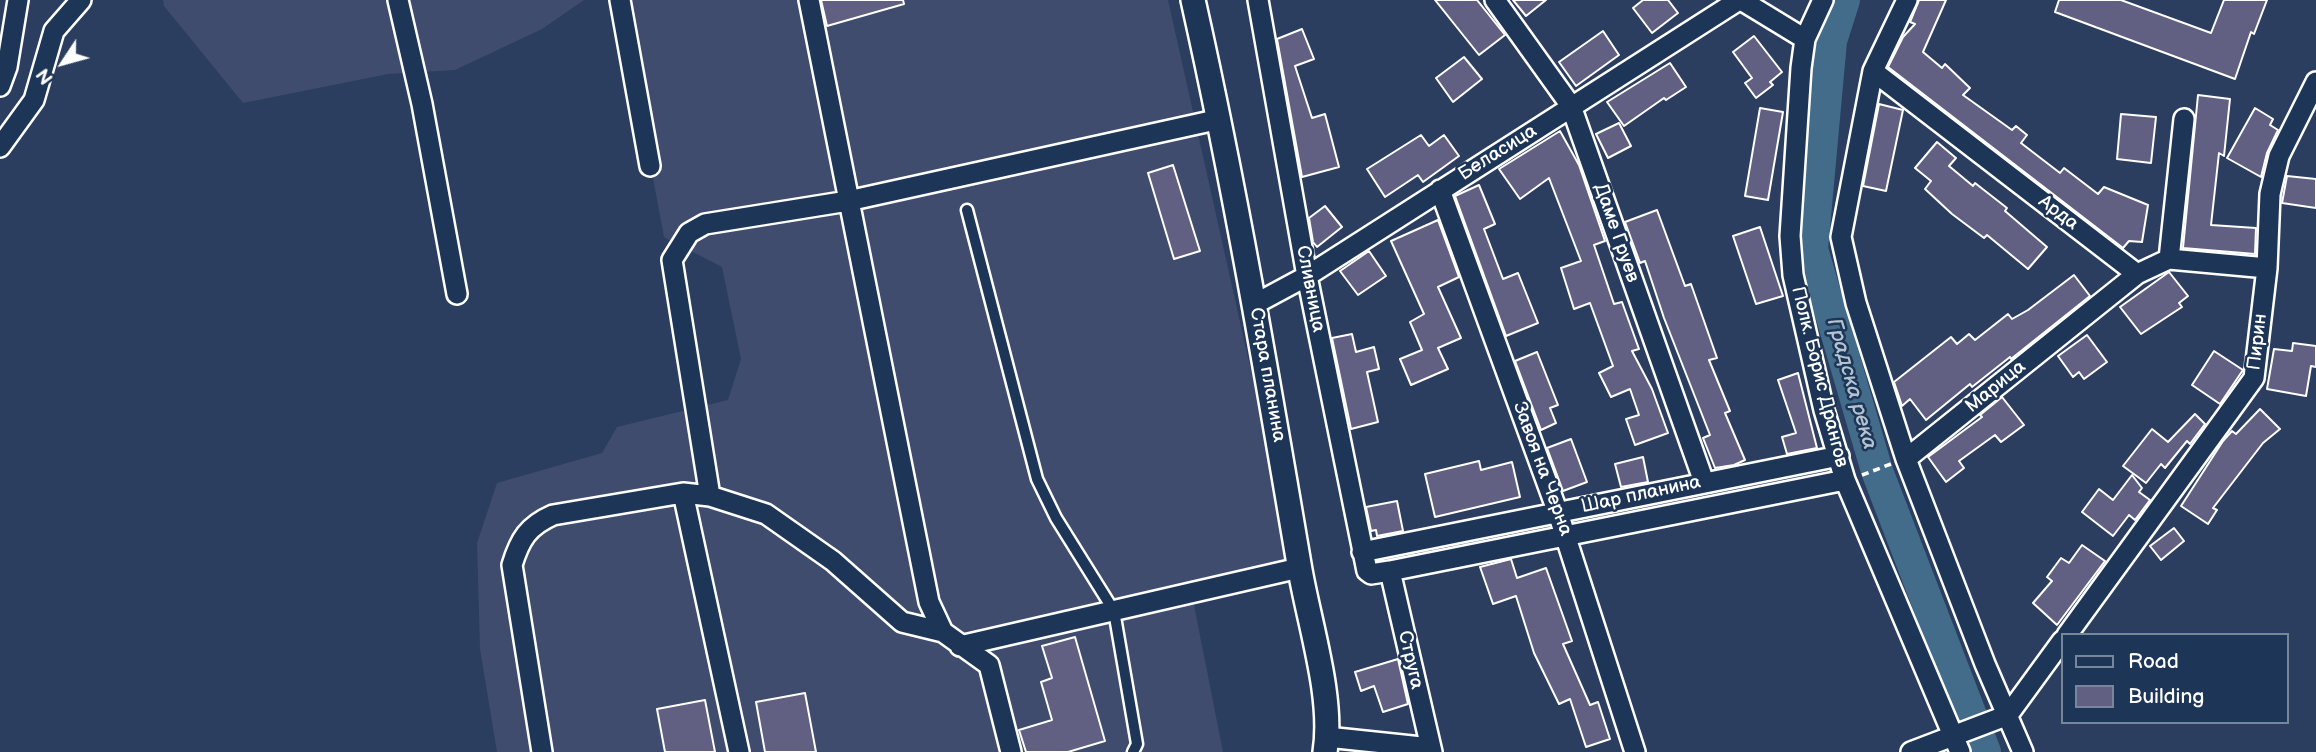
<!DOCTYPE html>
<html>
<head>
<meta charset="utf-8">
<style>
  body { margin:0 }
  #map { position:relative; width:2316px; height:752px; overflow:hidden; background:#2b3e60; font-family:"Balsamiq Sans",sans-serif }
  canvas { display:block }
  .legend { position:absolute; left:2061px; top:633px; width:228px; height:91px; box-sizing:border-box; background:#1d3557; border:2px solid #77869a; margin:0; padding:9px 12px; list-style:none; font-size:21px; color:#fff }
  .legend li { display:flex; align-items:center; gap:14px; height:35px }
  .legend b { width:35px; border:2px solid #77869a }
  .north { position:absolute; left:28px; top:28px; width:70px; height:70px; -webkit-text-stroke:5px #1d3557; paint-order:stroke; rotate:234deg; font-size:19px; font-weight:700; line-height:28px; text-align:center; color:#fff }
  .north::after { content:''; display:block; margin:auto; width:24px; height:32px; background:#fff; clip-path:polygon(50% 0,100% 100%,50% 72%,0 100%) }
</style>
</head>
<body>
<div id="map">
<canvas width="2316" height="752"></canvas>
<ul class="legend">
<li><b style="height:9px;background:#1d3557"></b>Road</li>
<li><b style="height:19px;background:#616082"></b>Building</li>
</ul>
<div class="north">N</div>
</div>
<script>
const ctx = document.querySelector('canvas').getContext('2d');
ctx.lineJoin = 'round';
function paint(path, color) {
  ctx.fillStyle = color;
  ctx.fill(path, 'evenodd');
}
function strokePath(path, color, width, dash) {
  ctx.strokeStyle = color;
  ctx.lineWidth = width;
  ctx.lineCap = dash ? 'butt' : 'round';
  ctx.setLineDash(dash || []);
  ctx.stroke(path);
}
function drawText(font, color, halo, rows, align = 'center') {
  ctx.font = font + ' "Balsamiq Sans",sans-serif';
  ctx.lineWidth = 5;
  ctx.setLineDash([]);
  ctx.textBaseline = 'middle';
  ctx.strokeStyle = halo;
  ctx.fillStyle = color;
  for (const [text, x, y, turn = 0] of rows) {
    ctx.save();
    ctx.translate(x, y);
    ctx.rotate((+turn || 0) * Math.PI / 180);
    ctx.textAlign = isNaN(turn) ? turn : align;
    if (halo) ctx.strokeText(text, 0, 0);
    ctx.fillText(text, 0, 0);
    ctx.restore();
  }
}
const built = new Path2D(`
  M163,0H584L542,29L455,70L388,74L243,103L164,6Z
  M608,0H1168L1295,568L1192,595L1223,752H497L480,649L477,543L497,483L602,453L617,427L728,400L741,359L722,267L664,237L633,71Z`);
const river = new Path2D(`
  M1844,0L1831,41L1812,249L1877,471L1985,752`);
const building = new Path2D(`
  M821,0H903L904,4L827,26Z
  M1435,0H1477L1505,35L1479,55Z
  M1513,0H1546L1526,16Z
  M1643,0H1668L1678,13L1652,33L1633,8Z
  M1919,0H1946L1923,52L1942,68L1945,64L1970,88L1963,95L2012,130L2016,126L2027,135L2021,143L2060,173L2064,168L2098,194L2104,187L2148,205L2142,242L2129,241L2123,248L1888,67L1903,37L1915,24L1910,22Z
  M2059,0H2121L2211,33L2224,0H2267L2254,34L2251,32L2235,79L2055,12Z
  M1302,29L1314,59L1295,66L1312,118L1325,114L1339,167L1302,177L1277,39Z
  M1603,31L1619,55L1576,86L1559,62Z
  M1754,36L1782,72L1770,82L1773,85L1756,98L1745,83L1752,78L1733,52Z
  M1464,57L1482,79L1453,102L1436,78Z
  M1670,63L1686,87L1666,100L1664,98L1624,126L1607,102Z
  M2198,95L2230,99L2224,156L2219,153L2211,225L2256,228L2255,254L2183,248Z
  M1879,104L1903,110L1886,191L1863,186Z
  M1760,108L1783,112L1768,200L1745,196Z
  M2255,108L2273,119L2270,125L2278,130L2267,153L2261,177L2227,158Z
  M2121,114L2156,117L2151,163L2117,159Z
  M1619,123L1631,146L1608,158L1596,134Z
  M1560,131L1579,165L1605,241L1594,245L1614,304L1622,302L1639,349L1632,351L1652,389L1668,433L1635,445L1626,419L1639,415L1630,389L1611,397L1599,373L1613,366L1590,303L1574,309L1561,268L1581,261L1549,178L1520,199L1499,169Z
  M1421,135L1429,146L1444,135L1459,156L1423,182L1418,175L1385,197L1367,169Z
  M1937,142L1956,158L1949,166L1973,186L1975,183L2007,208L2005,211L2047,247L2028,269L1987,235L1984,238L1952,214L1925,189L1931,181L1915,168Z
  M1173,165L1200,251L1174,259L1148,173Z
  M2287,176L2316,179V208L2282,203Z
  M1479,185L1495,224L1484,229L1503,279L1518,273L1538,323L1506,336L1455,196Z
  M1325,206L1342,227L1317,247L1313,242L1309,218Z
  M1657,210L1685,286L1691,284L1717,358L1709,360L1730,411L1725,413L1745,460L1734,465L1715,468L1703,438L1710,435L1664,318L1645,261L1640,263L1625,222Z
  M1438,220L1459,277L1438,287L1461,338L1438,348L1448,369L1411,385L1400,359L1422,350L1410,322L1424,314L1391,241Z
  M1760,227L1783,296L1756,304L1733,236Z
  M1369,251L1386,276L1358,295L1340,271Z
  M2169,272L2188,296L2179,303L2182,307L2141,334L2120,307Z
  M2074,275L2090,296L2011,359L2010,357L1972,387L1970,384L1926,420L1910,399L1902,406L1894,382L1951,337L1957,344L1969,334L1975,340L2008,314L2012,319L2028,310Z
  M1352,334L1356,352L1374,347L1379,369L1367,372L1378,422L1351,429L1332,338Z
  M2087,335L2107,362L2084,379L2079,372L2073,377L2058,356Z
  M2293,343L2316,346V367L2311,366L2306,396L2267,389L2274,349L2292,351Z
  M2214,351L2243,370L2220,404L2192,385Z
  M1537,352L1558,405L1550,408L1556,423L1541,430L1515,361Z
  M1798,373L1817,448L1787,454L1782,437L1796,433L1778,380Z
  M2002,397L2024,425L2001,442L1995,435L1959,461L1964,468L1946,482L1928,457L1982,417L1980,415Z
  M2260,409L2280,429L2263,443L2213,508L2217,510L2208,524L2181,506L2223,441L2232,431L2236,434Z
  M2195,414L2205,424L2190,444L2187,441L2165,468L2161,464L2146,483L2123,466L2152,429L2168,442Z
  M1571,439L1587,482L1563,491L1547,448Z
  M1643,457L1648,482L1621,487L1615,464Z
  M1479,461L1481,470L1512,462L1520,497L1435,517L1425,474Z
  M2132,475L2142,488L2139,492L2150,500L2135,520L2129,515L2113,536L2082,512L2099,489L2113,500Z
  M1397,501L1403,531L1377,536L1376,530L1371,531L1366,507Z
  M2174,528L2184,541L2161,560L2150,546Z
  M2082,545L2105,561L2057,625L2033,603L2052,581L2047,577L2061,558L2069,563Z
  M1511,559L1517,578L1546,568L1572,641L1563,644L1590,705L1598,702L1610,739L1586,747L1570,699L1559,704L1534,653L1516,596L1493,604L1480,567Z
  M1075,637L1105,741L1068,752H1026L1019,730L1052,720L1041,682L1052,678L1042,646Z
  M1398,659L1408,704L1383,712L1374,686L1361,691L1355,672Z
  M805,693L816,752H765L756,702Z
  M705,700L715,752H665L657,709Z`);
const path = new Path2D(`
  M1862,475L1891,464`);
const service = new Path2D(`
  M967,210L1037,479L1056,518L1114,611L1137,744L1133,752`);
const minor = new Path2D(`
  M398,0L422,104L457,294
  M620,0L650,166
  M809,0L929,602L943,632L989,665L1011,752
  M1258,0L1307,276L1367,571L1371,574L1390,571L1845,480
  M1495,0L1571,106L1704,482
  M1741,0L1805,39
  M1823,0L1805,39L1801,68L1790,236L1793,275L1824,410L1845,480L1960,752
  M1907,0L1873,71L1841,237L1856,303L1906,459L1985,664L2023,752
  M1873,71L2137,274L2169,259L2267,268
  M0,86L7,67L18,0
  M0,147L34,100L54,31L81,0
  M1440,190L1558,513L1635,752
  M2169,259L2184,119
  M1255,304L1307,276L1739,0
  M1906,459L2137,274
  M683,493L739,752
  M710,496L672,260L689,233L705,224L848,201L1220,119
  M1362,552L1839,456
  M1390,571L1432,752
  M2067,635L2254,378L2267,268L2270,194L2279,156L2316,82
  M960,646L1299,568
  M1327,737L1431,748
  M542,752L512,565C520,539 528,526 553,515L683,493L710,496L766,514L833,561L902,622L943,632
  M1911,752L2008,715L2062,641`);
const tertiary = new Path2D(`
  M1193,0C1235,187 1267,375 1299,564C1308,620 1334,696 1325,752`);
const streetNames = [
  ["Беласица",1498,153,-32],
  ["Арда",2058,213,37],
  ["Даме Груев",1616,233,71],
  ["Сливница",1310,289,79],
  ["Пирин",2258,342,-83],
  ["Стара планина",1267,375,80],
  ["Полк. Борис Дрангов",1819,377,76],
  ["Марица",1996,387,-39],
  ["Завоя на Черна",1542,469,70],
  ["Шар планина",1641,495,-12],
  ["Струга",1410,660,77]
];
const waterNames = [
  ["Градска река",1851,384,74]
];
paint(built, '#3f4c6d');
strokePath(river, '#426c89', 32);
paint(building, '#616082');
strokePath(building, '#fff', 2);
strokePath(service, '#fff', 15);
strokePath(minor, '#fff', 24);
strokePath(tertiary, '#fff', 28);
strokePath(path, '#fff', 3.5, [7, 5]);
strokePath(service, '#1d3557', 10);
strokePath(minor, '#1d3557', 19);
strokePath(tertiary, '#1d3557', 23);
drawText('19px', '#fff', '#1d3557', streetNames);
drawText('italic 21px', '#b3c4d0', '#1d3557', waterNames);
</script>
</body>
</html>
